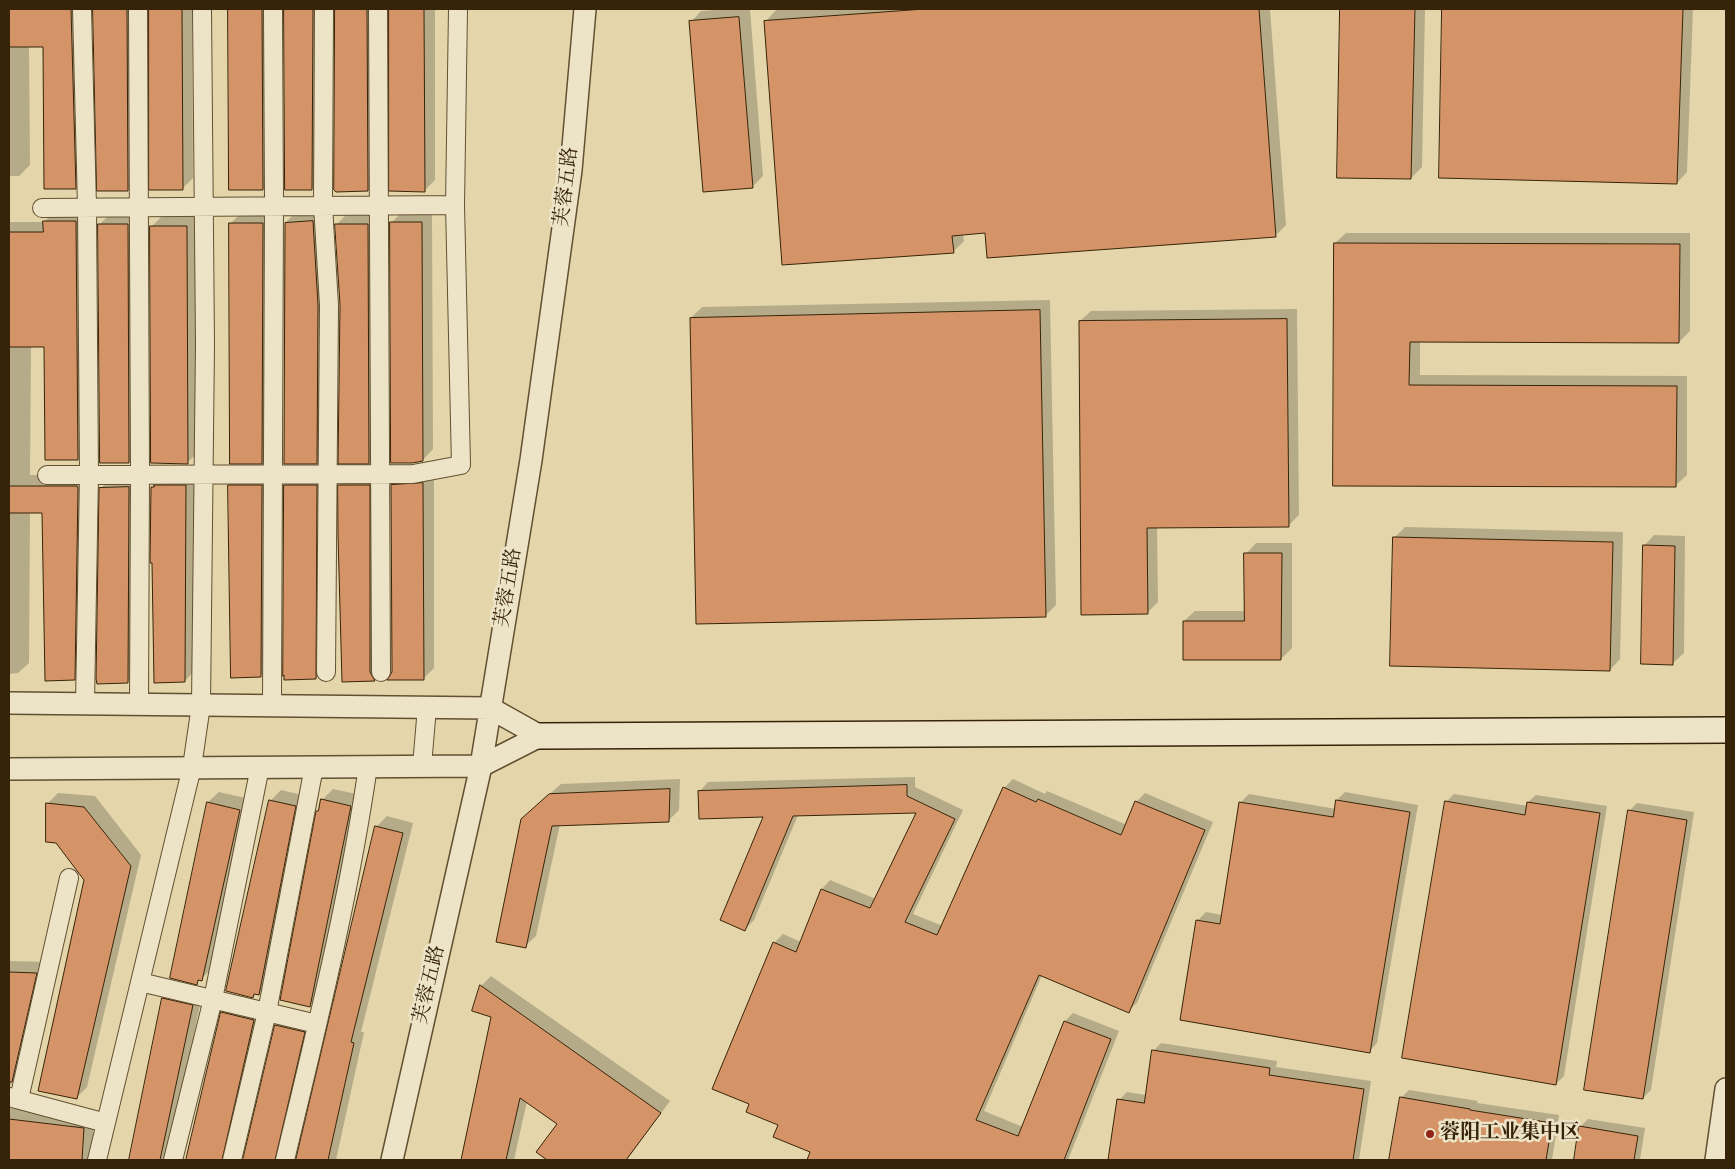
<!DOCTYPE html>
<html>
<head>
<meta charset="utf-8">
<style>
  body { margin:0 }
  #map { position:relative; width:1735px; height:1169px; overflow:hidden; background:#e4d6aa; font-family:Vollkorn,serif }
  canvas { display:block }
  .frame { position:absolute; inset:0; border:10px solid #372308; pointer-events:none }
</style>
</head>
<body>
<div id="map">
<canvas width="1735" height="1169"></canvas>
<div class="frame"></div>
</div>
<script>
const ctx = document.querySelector('canvas').getContext('2d');
ctx.lineJoin = 'round';
function paint(path, color) {
  ctx.fillStyle = color;
  ctx.fill(path, 'evenodd');
}
function strokePath(path, color, width, dash) {
  ctx.strokeStyle = color;
  ctx.lineWidth = width;
  ctx.lineCap = dash ? 'butt' : 'round';
  ctx.setLineDash(dash || []);
  ctx.stroke(path);
}
function drawText(font, color, halo, rows, align = 'center') {
  ctx.font = font + ' Vollkorn,"Noto Serif SC",serif';
  ctx.lineWidth = 5;
  ctx.setLineDash([]);
  ctx.textBaseline = 'middle';
  ctx.strokeStyle = halo;
  ctx.fillStyle = color;
  for (const [text, x, y, turn = 0] of rows) {
    ctx.save();
    ctx.translate(x, y);
    ctx.rotate((+turn || 0) * Math.PI / 180);
    ctx.textAlign = isNaN(turn) ? turn : align;
    if (halo) ctx.strokeText(text, 0, 0);
    ctx.fillText(text, 0, 0);
    ctx.restore();
  }
}
const shadow = new Path2D(`
  M9,9H82L86,177L75,188L45,46H29L30,165L19,176H9Z
  M94,9H138V179L128,189L98,190Z
  M150,9H192L193,178L182,189H151Z
  M229,9H273V178L263,189H230Z
  M285,9H324L323,178L312,189H286Z
  M336,9H378V179L368,190L335,189Z
  M390,9H435V180L425,190H391Z
  M732,9H750L763,176L752,187L691,22L701,11Z
  M797,9H1270L1286,225L1275,236L986,232L963,234L964,241L953,252L766,21L776,10Z
  M1341,9H1425L1422,167L1411,178L1338,176Z
  M1444,9H1693L1687,172L1677,183L1440,177Z
  M55,211H87L88,448L78,458L45,346H31L30,475H87L85,668L74,679L43,512H30L29,663L18,673L9,674V222H44Z
  M297,211H324L327,452L317,462H285L286,222Z
  M402,212H432L433,449L423,460L391,223Z
  M241,213H273V452L262,463L230,224Z
  M110,214H138L140,451L129,462L99,225Z
  M347,214H379L380,452L369,462L341,305L336,225Z
  M162,216H197L198,452L187,463L151,227Z
  M1346,233H1690V331L1679,342L1420,341V375L1687,376V475L1676,485L1334,484L1335,243Z
  M1050,300L1056,605L1045,616L691,318L702,307Z
  M1297,309L1299,515L1288,526L1157,527L1158,602L1147,613L1080,321L1091,311Z
  M434,473V668L424,678L393,672L392,485L403,474Z
  M196,475L195,670L185,681L152,488L163,477Z
  M240,475H272V665L261,675L229,486Z
  M295,475H327L326,667L315,678L285,486Z
  M350,475H380L385,669L375,680L343,681L339,485Z
  M139,477V671L128,681L101,488L111,478Z
  M1405,527L1623,532L1620,659L1610,670L1394,538Z
  M1654,535L1685,536L1684,653L1673,663L1644,546Z
  M1256,543H1292V648L1281,659L1184,621L1195,611H1246V554Z
  M915,777V787L963,810L913,914L943,926L1004,788L1013,779L1045,794L1047,791L1127,825L1136,802L1145,793L1213,822L1137,1003L1128,1011L1042,975L984,1111L1023,1127L1065,1021L1073,1013L1119,1031L1068,1160H808L812,1151L779,1124L750,1104L774,943L783,934L801,942L822,889L830,880L876,899L918,811L798,815L754,920L745,929L765,816L700,791L708,782Z
  M680,779L679,810L669,820L560,824L536,936L525,946L534,808L561,784Z
  M333,789L361,795L321,995L310,1005L318,811L320,809L322,800Z
  M281,790L306,796L270,983L259,994L256,993L253,997L270,801Z
  M219,792L250,799L212,969L196,983L171,977L208,802Z
  M1345,792L1418,805L1377,1043L1370,1051L1198,920L1206,912L1222,915L1241,802L1249,794L1336,809L1337,800Z
  M58,793L95,796L141,855L87,1087L76,1098L85,880L47,804Z
  M1454,794L1528,806V802L1536,795L1607,806L1564,1076L1556,1084L1446,802Z
  M1637,803L1694,812L1651,1090L1643,1098L1629,811Z
  M387,816L413,823L361,1032H364L336,1160H242L244,1159L276,1026L287,1015L315,1021L293,1160H296L376,827Z
  M9,961L47,962L21,1074L10,1085H9Z
  M491,976L670,1101L627,1160H549L538,1152L558,1123L527,1101L514,1160H462L492,1016L481,986Z
  M174,988L202,995L168,1160H130L163,999Z
  M233,1002L264,1010L235,1157L241,1160H187L222,1013Z
  M1161,1043L1277,1061L1276,1067L1371,1081L1359,1160H1109L1119,1100L1127,1092L1146,1095L1153,1051Z
  M1409,1090L1478,1101L1477,1103L1559,1115L1552,1160H1391L1401,1098Z
  M9,1108L94,1118L92,1149L89,1160H9Z
  M1588,1119L1645,1128L1640,1160H1575L1580,1127Z`);
const building = new Path2D(`
  M9,9H71L76,189H44L43,47H9Z
  M93,9H127L128,191H97Z
  M149,9H182L183,190H149Z
  M228,9H262L263,190H229Z
  M284,9H313L312,190H285Z
  M335,9H367L368,191L336,192L334,190Z
  M389,9H424L425,192L389,191Z
  M925,9H1259L1276,237L987,258L985,233L952,236L954,253L782,265L764,21Z
  M1340,9H1415L1411,179L1337,178Z
  M1442,9H1683L1677,184L1439,178Z
  M739,17L753,188L703,192L689,21Z
  M43,221H76L78,460H45L44,347H9V232H43Z
  M313,221L318,305L317,464H284L285,223Z
  M390,222H422L423,461L412,463H391Z
  M229,223H263L262,464H230Z
  M98,224H128L129,463H100Z
  M335,224H368L369,464H338L340,305Z
  M150,226H187L188,464L151,463Z
  M1334,243L1680,244L1679,343L1410,342L1409,385L1677,386L1676,487L1333,486Z
  M1040,310L1046,617L696,624L690,318Z
  M1287,319L1289,527L1147,528L1148,614L1081,615L1079,321Z
  M423,483L424,680H387L392,672L391,485Z
  M154,485H186L185,682L154,683L152,563H150L151,487H154Z
  M228,485H262L261,677L231,678Z
  M284,485H317L316,679L284,680V675L283,676Z
  M338,485H370V672L375,681L342,682L338,535Z
  M9,486H77L78,488L75,680L45,681L42,513H9Z
  M129,487L128,683L97,684L96,679L99,488Z
  M1393,537L1613,542L1610,671L1390,666Z
  M1643,545L1675,546L1673,665L1641,664Z
  M1244,553H1282L1281,660H1183V621H1244Z
  M907,785V796L955,819L905,922L937,935L1003,787L1036,802L1038,799L1121,835L1135,801L1205,830L1129,1013L1039,975L976,1120L1018,1136L1064,1021L1111,1039L1064,1160H807L810,1152L773,1137L778,1125L746,1112L749,1104L712,1089L773,942L796,952L821,889L870,908L916,813L793,816L745,931L720,920L763,817L699,819L698,791Z
  M670,789L669,822L552,826L526,948L496,942L521,819L549,794Z
  M321,799L351,806L310,1007L280,1000L316,811H318Z
  M269,800L296,806L259,995L254,994L253,998L226,991Z
  M1336,800L1410,812L1370,1053L1180,1020L1196,920L1220,924L1239,802L1333,817Z
  M1445,801L1525,815L1527,802L1600,813L1556,1085L1402,1058Z
  M207,802L240,810L202,981L198,980L197,985L170,978Z
  M46,803L84,807L131,866L77,1099L38,1091L84,880L56,843L46,842Z
  M1628,810L1687,820L1643,1099L1584,1090Z
  M375,826L403,833L351,1042L354,1043L328,1160H296Z
  M9,972L37,973L12,1082H9Z
  M480,985L661,1113L626,1160H547L536,1152L557,1124L520,1098L506,1160H461L491,1017L472,1011Z
  M162,998L193,1005L160,1160H129Z
  M221,1012L254,1020L222,1160H186Z
  M275,1025L305,1032L275,1160H243Z
  M1152,1050L1270,1068L1269,1075L1364,1089L1353,1160H1108L1117,1099L1144,1103Z
  M1400,1097L1470,1109V1110L1552,1123L1546,1160H1389Z
  M9,1119L84,1128L82,1160H9Z
  M1579,1126L1638,1136L1634,1160H1574Z`);
const minor = new Path2D(`
  M82,9L87,207L89,475L85,704
  M138,9L140,474L139,705
  M324,9L323,205L329,305L326,672
  M378,9L381,672
  M42,208L455,205
  M47,475L413,474L461,465L455,205L458,9
  M272,706L274,205L273,9
  M422,766L427,707
  M140,982L317,1024
  M9,1097L106,1123
  M19,1099L69,878
  M97,1160L192,767L201,705L205,344L202,9
  M173,1160L213,999L260,767
  M232,1160L267,1012L314,767
  M285,1160C316,1030 349,899 368,766`);
const tertiary = new Path2D(`
  M9,703L490,708L540,736
  M9,769L481,766L540,736
  M392,1160L481,766L531,460L571,170L585,9
  M1716,1160L1726,1089`);
const secondary = new Path2D(`
  M540,736L1726,730`);
const markers = [
  [1430,1134,5,"#8f2418"]
];
const streetNames = [
  ["芙蓉五路",568,187,-83],
  ["芙蓉五路",510,588,-81],
  ["芙蓉五路",431,985,-77]
];
const poiNames = [
  ["蓉阳工业集中区",1440,1134]
];
paint(shadow, '#0003');
paint(building, '#d59467');
strokePath(building, '#372308', 1);
strokePath(minor, '#625030', 20);
strokePath(tertiary, '#625030', 24);
strokePath(secondary, '#372308', 28);
strokePath(minor, '#ede4c8', 18);
strokePath(tertiary, '#ede4c8', 21);
strokePath(secondary, '#ede4c8', 25);
for (const [x, y, r, color] of markers) {
  const dot = new Path2D();
  dot.arc(x, y, r, 0, 2 * Math.PI);
  ctx.fillStyle = color;
  ctx.fill(dot);
  strokePath(dot, '#ede4c8', 2);
}
drawText('20px', '#372308', '#ede4c8', streetNames);
drawText('bold 20px', '#372308', '#ede4c8', poiNames, 'left');
</script>
</body>
</html>
